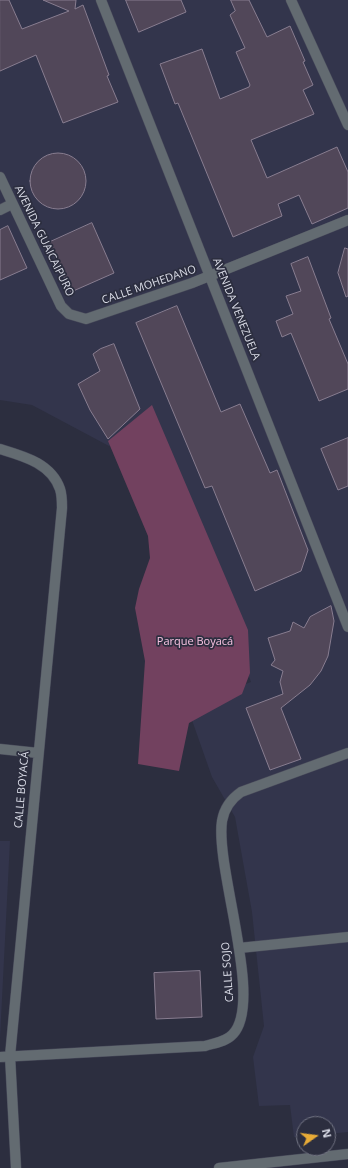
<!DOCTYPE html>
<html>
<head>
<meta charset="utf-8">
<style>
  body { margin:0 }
  #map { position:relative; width:348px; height:1168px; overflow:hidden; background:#2c2e3f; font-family:"Open Sans",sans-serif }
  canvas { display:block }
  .north { position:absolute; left:296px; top:1116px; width:40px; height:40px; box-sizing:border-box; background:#2c2e3f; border:1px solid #727483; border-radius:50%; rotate:76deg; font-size:11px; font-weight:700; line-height:16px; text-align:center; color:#dbdde8 }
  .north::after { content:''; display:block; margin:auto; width:14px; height:18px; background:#e8ab37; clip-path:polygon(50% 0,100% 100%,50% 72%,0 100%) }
</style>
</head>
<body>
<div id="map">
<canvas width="348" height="1168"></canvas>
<div class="north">N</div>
</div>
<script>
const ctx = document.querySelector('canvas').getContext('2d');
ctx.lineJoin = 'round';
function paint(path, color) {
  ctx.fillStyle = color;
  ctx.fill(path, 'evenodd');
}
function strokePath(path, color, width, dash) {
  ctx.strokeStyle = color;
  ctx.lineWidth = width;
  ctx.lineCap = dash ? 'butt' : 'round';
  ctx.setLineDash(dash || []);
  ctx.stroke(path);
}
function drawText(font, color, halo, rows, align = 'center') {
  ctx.font = font + ' "Open Sans",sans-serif';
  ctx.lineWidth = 3.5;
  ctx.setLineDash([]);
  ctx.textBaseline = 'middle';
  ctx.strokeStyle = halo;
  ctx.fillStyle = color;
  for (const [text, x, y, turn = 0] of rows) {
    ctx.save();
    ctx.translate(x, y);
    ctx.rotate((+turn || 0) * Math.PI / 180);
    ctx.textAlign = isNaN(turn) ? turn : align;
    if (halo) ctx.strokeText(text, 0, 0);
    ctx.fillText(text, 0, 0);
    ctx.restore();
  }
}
const built = new Path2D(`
  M0,0H348V1132L328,1134V1124H304V1136L294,1137L290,1105L259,1106L253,1057L264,1026L252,912L235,817L212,777L187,706L251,682L157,427L109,446L32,405L0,400Z
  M0,841H10L0,1038Z`);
const green = new Path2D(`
  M152,405L248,630L250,673L242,694L189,723L179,771L138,764L145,661L135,608L139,589L150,558L148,536L108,441Z`);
const building = new Path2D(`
  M0,0H9L22,29L69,11L43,0H76L75,9L83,5L109,75L107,76L118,102L63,123L36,55L0,71Z
  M126,0H181L186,12L139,32Z
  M231,0H249L267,37L290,26L305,61L303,62L313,85L303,90L314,114L251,140L267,178L337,147L348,172V208L312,224L299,195L278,204L282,216L233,237L178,103L175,104L160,64L202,49L220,99L249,87L250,85L236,52L245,48L230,15L235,11Z
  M30 181a28 28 0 1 1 56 0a28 28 0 1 1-56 0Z
  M92,223L114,273L71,292L48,243Z
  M8,226L27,268L0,280V230Z
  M345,248L348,249V296L346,297L338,273Z
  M308,257L331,318L329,319L348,364V389L319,401L291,333L282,337L276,321L293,314L286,296L301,291L291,264Z
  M177,306L221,412L240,404L270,473L277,470L308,550L301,571L255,591L212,486L205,488L136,323Z
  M114,344L140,409L108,439L90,410L78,384L100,371L93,354L100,349Z
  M348,438V486L338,490L321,449Z
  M331,606L334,621L328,656L321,671L310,685L281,708L301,759L270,770L246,708L283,694L280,682L283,671L271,665L275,660L268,638L290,631L293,622L304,628L310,617Z
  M200,971L202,1017L156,1019L154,973Z`);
const minor = new Path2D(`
  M101,0L348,627
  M291,0L348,125
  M0,177L61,306L69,314L86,319L192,283L348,220
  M0,210L12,204
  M0,449C23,456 51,463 60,489C62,495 62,502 62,508L10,1056L16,1168
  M0,749L38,753
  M239,948L348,937
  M0,1057L205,1046C214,1043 226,1042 233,1034C264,1001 215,868 222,821C224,809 231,799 241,792L348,753
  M219,1168L348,1154`);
const streetNames = [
  ["AVENIDA GUAICAIPURO",44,241,64],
  ["CALLE MOHEDANO",149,285,-19],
  ["AVENIDA VENEZUELA",236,309,68],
  ["CALLE BOYACÁ",22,790,-85],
  ["CALLE SOJO",228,972,-94]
];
const parkNames = [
  ["Parque Boyacá",195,642]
];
paint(built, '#33354c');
paint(green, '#72415f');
paint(building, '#514759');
strokePath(building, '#887d90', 1);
strokePath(minor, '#484a5a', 11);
strokePath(minor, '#636b71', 10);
drawText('11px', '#dbdde8', '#2c2e3f', streetNames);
drawText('11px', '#f8c2e1', '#2c2e3f', parkNames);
</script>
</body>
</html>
